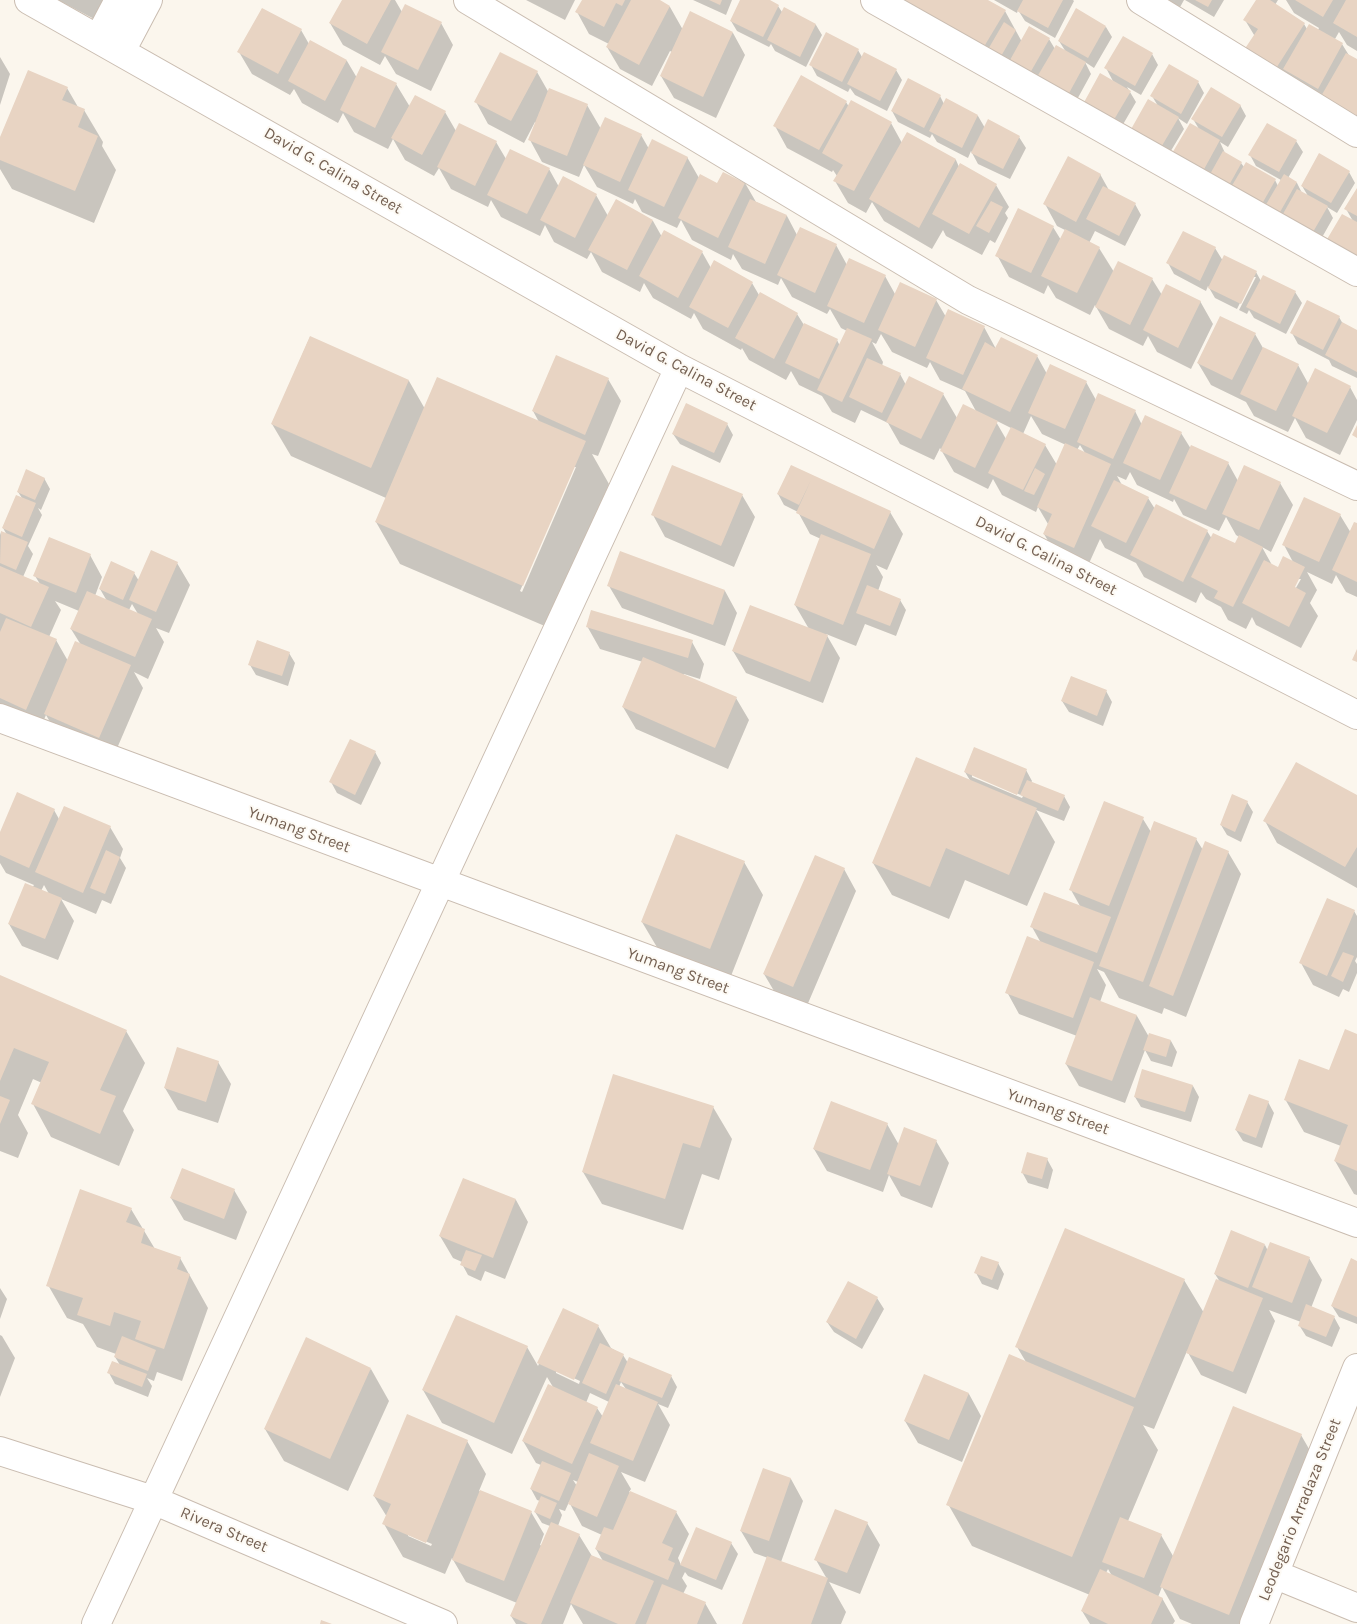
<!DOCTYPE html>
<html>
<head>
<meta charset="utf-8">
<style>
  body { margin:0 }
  canvas { display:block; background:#fbf6ed }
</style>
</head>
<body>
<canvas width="1357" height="1624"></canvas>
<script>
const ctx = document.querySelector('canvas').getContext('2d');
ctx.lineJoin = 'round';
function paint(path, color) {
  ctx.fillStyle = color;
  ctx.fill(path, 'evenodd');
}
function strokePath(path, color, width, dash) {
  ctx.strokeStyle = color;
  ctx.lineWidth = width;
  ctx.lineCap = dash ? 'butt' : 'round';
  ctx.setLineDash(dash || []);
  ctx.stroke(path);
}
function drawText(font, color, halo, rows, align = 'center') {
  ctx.font = font + ' Karla,sans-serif';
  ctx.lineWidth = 4;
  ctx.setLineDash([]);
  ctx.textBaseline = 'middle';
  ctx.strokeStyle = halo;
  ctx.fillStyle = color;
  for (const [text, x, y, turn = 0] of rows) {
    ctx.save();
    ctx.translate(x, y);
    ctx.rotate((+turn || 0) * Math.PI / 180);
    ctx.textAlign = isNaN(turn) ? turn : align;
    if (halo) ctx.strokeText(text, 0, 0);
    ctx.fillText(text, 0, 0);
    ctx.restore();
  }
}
const shadow = new Path2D(`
  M58,0H106L96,20Z
  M343,0H395L402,12L441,23L453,45L431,91L396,74L385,56L380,65L343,45L330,23Z
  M526,0H575L565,20Z
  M583,0H657L670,7L683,30L733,33L745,55L716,118L674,98L661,76L672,52L670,51L652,86L620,69L607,47L609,44L589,34L577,12Z
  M693,0H732L726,15Z
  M742,0H767L778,6L782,12L816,25L822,35L806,67L775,51L771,44L769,47L737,31L731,21Z
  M880,0H985L1005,11L1022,42L1030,28L1049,39L1055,49L1066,52L1059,41L1106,27L1112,37L1094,68L1085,62L1091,74L1074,105Z
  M994,0H1073L1074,1L1055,38L1025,21L1018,10L1017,13Z
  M1142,0H1184L1174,18Z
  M1185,0H1224L1214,17Z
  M1257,0H1278L1275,5L1304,24L1307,29L1318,30L1319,28L1294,13L1286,0H1357V51L1347,45L1339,32L1335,39L1342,44L1350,57L1357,61V133L1288,91L1245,20Z
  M301,30L309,44L347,61L357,78L396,84L410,107L445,112L456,131L496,142L506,159L549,169L559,187L596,195L608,216L653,221L662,237L702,252L711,268L752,283L759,295L797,314L804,325L837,340L840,346L847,331L841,328L830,309L827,314L792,297L781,278L778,285L742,269L733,254L731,260L692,240L681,220L677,228L642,212L635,199L633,204L597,187L584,165L579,177L542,162L530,140L537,122H535L524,143L488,124L476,102L537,72L549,93L587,105L601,129L641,135L649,149L687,157L699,178L718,184L745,183L756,202L787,216L797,235L836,245L847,265L885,276L895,294L936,300L946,317L984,327L996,349L1037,356L1047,374L1086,382L1096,400L1135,411L1142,425L1181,433L1191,449L1228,463L1238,481L1280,483L1293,505L1271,552L1262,547L1272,565L1279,569L1293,562L1284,545L1340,515L1351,533L1357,525V597L1346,592L1336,575L1332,584L1307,572L1317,590L1310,603L1318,616L1301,648L1256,625L1252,617L1246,629L1228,620L1221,607L1206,599L1201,592L1196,603L1144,577L1136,563L1105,548L1100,539L1086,570L1057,556L1044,534L1048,524L1038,507L1036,512L1002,495L993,479L988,489L954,472L940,448L934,460L900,444L888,423L861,410L855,423L832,412L822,396L799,385L791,371L786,380L749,360L742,348L741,350L703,329L694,313L691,319L653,298L644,283L640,292L602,272L591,252L587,259L554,242L545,225L540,236L501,217L491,200L488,207L451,189L439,168L434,176L405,160L393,139L388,149L354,132L343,113L338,123L302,103L294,89L290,95L252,74L239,52ZM881,334L892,352L927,368L930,362L940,380L965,391L977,413L957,418L943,394L906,385L900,374L882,366L883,362L872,342L876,344ZM1031,416L1042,434L1066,445L1057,465L1045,445L1023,434ZM995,420L1011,428L1006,439ZM1080,445L1085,453L1077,450ZM1130,472L1137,485L1173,502L1174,499L1183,515L1219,531L1226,517L1236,535L1239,537L1235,545L1212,539L1207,531L1156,505L1155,509L1148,498L1122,485L1117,476L1126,480ZM1298,579H1301L1293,593L1291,592Z
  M858,50L862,57L896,70L902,80L887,111L855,95L850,88L848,92L817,76L811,65Z
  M1152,54L1158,65L1141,95L1127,87L1136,102L1118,133L1089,116L1114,83L1106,68Z
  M0,57L10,74L0,105Z
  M1198,82L1204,93L1187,124L1178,118L1184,129L1166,159L1138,142L1158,106L1152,96Z
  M67,88L78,107L84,110L103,142L102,146L116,170L94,223L12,189L0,169V140Z
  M940,96L944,104L978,116L985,128L1019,137L1026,148L1010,179L978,164L971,151L968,158L937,142L932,134L930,138L898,122L892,111Z
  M846,102L849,107L891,123L902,143L907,134L956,160L959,167L996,185L1009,207L1005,213L1008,218L995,243L990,240L982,255L946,236L943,230L932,249L884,221L872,202L866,213L848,203L835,181L837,176L833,170L832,172L787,148L775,126Z
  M1240,105L1246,116L1228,147L1220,142L1225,153L1241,163L1244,167L1275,180L1278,186L1281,180L1256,166L1250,155L1296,141L1303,152L1288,178L1297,183L1302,193L1308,196L1302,186L1349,172L1355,183L1337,213L1327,207L1333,218L1316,248L1179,166L1199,129L1193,119Z
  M1100,174L1110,192L1135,204L1141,215L1125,246L1095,231L1089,243L1099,248L1114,272L1152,279L1162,295L1200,301L1213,324L1191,369L1157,352L1148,336L1143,346L1109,329L1095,305L1090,315L1056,298L1048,285L1044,294L1009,277L997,255L1053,227L1061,240L1065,230L1057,226L1045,204Z
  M1357,190V272L1353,221L1346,209Z
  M1215,248L1223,261L1256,272L1261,281L1295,292L1302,303L1286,334L1254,318L1249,310L1247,314L1239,310L1256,277H1253L1237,309L1215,298L1208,286L1206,291L1174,274L1168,263Z
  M1339,317L1343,324L1357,331V378L1332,366L1329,360L1298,344L1292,333Z
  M1255,334L1263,348L1298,365L1309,385L1350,387L1357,400V420L1340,455L1306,438L1295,418L1288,432L1254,416L1246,402L1211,385L1198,363Z
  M310,337L409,381L425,409L539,422L533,411L608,379L621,401L598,456L592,454L609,484L547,627L400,564L376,522L386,498L291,456L272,424ZM573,467H576L522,592L520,591Z
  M727,424L733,435L720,463L680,444L673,434Z
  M791,466L890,512L903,534L887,570L876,565L883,577L878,591L900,600L906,610L896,636L865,624L856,646L826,634L840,658L823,703L746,673L733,651L809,629L795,605L821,539L810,534L798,512L784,505L778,494Z
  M44,478L50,489L41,510L38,508L42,515L28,546L33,554L23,577L40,584L35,576L90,555L102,577L95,596L107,601L100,589L134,573L139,581L177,563L190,585L169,633L156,628L164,642L148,679L134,672L143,688L112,760L58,736L46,715L39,731L0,714V535L1,532L7,535L3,528L22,498L18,492ZM55,601L79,611L71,629L81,645L68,661L56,640L49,637L61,610ZM132,604L138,614L129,610Z
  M742,495L755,517L734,567L665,537L653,515Z
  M609,586L725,591L737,613L725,646L622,608Z
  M587,626L692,642L704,664L700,679L684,674L683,676L736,698L749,720L728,769L636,729L623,707L643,662L600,649Z
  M289,653L295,663L288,686L256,675L250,665Z
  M1106,691L1112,702L1103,726L1069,712L1062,701Z
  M375,752L381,763L361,805L337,793L331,782Z
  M1026,770L1032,781L1031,783L1064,796L1070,807L1064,821L1036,810L1055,842L1027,906L965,880L949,919L892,895L873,863L971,782L965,772ZM972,774L1023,796L1022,798L972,777Z
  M1357,797V888L1277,843L1265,821Z
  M1247,802L1253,812L1241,842L1227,835L1221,825Z
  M64,807L110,827L123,849L120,858L126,868L111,904L102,900L96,914L61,899L74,921L58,960L22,946L9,924L34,885L6,873L0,863V835L54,810L59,819ZM44,885L49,894L41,891Z
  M1143,819L1151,832L1196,839L1203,850L1228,852L1241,874L1186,1017L1164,1008L1162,1014L1119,998L1104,972L1097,969L1106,985L1100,1002L1137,1016L1149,1037L1171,1041L1177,1052L1172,1067L1151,1061L1145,1050L1125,1103L1079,1086L1066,1064L1077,1036L1019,1014L1007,992L1041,943L1032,927L1080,906L1071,890Z
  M744,862L763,895L729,981L661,954L642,922Z
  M844,869L856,891L806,1008L777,996L764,974Z
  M1354,911L1357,916V957L1355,961L1357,964V973L1349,992L1343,989L1339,997L1313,985L1301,963Z
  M0,976L126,1031L145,1063L123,1111L134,1130L119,1166L51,1137L33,1104L42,1083L33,1079L18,1115L28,1133L18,1158L0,1151Z
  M1357,1035V1195L1354,1194L1335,1161L1341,1146L1304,1132L1285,1099L1330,1072Z
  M218,1062L231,1084L218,1123L178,1110L165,1088Z
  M1193,1086L1199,1097L1191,1122L1141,1107L1135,1097Z
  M1268,1102L1274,1113L1262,1148L1243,1141L1236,1130Z
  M713,1107L732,1139L719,1180L702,1174L683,1230L602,1204L583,1172Z
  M887,1124L899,1145L936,1141L949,1163L932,1208L901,1196L889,1175L883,1192L827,1171L814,1149Z
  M1047,1159L1053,1170L1048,1189L1028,1183L1022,1172Z
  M464,1179L516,1200L528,1222L505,1279L485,1271L481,1281L468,1275L462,1264V1262L453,1258L440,1236Z
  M234,1190L247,1212L236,1240L184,1220L171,1198Z
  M131,1209L155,1249L180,1258L208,1308L182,1381L157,1372L154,1381L147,1378L152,1386L148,1397L115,1384L109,1373L120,1365L115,1357L116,1354L97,1347L83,1324L67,1318L48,1285Z
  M1265,1245L1268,1251L1309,1258L1322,1280L1311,1308L1334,1317L1340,1328L1332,1347L1306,1336L1299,1325L1301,1322L1269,1310L1275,1321L1246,1394L1201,1375L1187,1351L1154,1429L1143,1425L1158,1450L1128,1521L1161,1535L1173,1556L1301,1435L1320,1468L1257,1624H1192L1180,1619L1162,1587L1158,1597L1162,1598L1175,1621L1173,1624H1090L1082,1611L1090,1595L972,1546L948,1504L1026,1362L1017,1347L1184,1280L1204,1313L1220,1282L1215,1274ZM1108,1569L1112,1576L1106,1573Z
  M1357,1262V1324L1339,1317L1332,1306Z
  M998,1263L1004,1274L998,1290L982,1284L976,1273Z
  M0,1288L7,1299L0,1319Z
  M877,1298L884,1309L862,1349L834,1332L827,1322Z
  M563,1310L598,1326L611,1348L623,1355L628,1363L671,1376L677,1387L668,1408L658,1404L670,1425L645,1482L621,1472L631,1489L629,1492L676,1512L689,1534L678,1558L681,1565L731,1543L738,1554L722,1590L688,1576L685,1572L682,1578L687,1586L683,1594L705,1603L717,1624H583L571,1604L563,1624H516L511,1616L517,1603L466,1582L452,1558L445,1574L403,1557L384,1524L387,1517L374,1496L467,1441L486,1474L479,1491L531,1512L544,1534L540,1545L542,1546L550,1526L542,1523L535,1512L540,1501L537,1500L531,1489L541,1465L536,1463L523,1441L553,1387L547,1377L512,1454L442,1423L423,1390L527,1347L538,1366ZM556,1370L580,1381L579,1384L556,1373ZM621,1382L626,1389L619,1387ZM590,1393L609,1402L603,1417L597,1408L586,1403ZM573,1480L578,1482L577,1486ZM569,1502L582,1526L602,1535L596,1549L603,1561L592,1556L579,1535L558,1526L562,1515L559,1509L565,1511ZM408,1534L432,1544L431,1546L408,1536Z
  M0,1335L2,1336L15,1358L0,1397Z
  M371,1369L389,1401L348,1491L284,1461L265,1429Z
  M925,1375L969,1394L981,1416L962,1462L918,1443L905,1421Z
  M764,1470L791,1479L803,1501L781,1562L827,1579L816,1560L867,1523L880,1545L860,1594L829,1582L846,1612L841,1624H743L768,1558L754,1553L741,1531Z`);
const building = new Path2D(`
  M342,0H391L367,44L329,23Z
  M582,0H625L622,6L616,3L604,27L575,12Z
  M631,0H660L670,6L639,65L606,47Z
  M709,0H722L720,5Z
  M740,0H770L779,5L763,37L730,21Z
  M905,0H988L1006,10L979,55L900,9Z
  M1023,0H1063L1048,28L1017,11Z
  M1195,0H1212L1208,7Z
  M1256,0H1270L1305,23L1275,70L1244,50L1258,29L1243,20Z
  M1295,0H1333L1323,17Z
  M1346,0H1357V37L1333,23Z
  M405,4L442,22L418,70L381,52Z
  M784,7L816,24L800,57L767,40Z
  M262,8L302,29L278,74L237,52Z
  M1076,8L1106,26L1088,58L1058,41Z
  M690,11L733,32L703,97L660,76Z
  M1004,22L1016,30L996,65L983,58Z
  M1309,24L1343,43L1318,89L1283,69Z
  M1029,26L1050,38L1026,80L1005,69Z
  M826,32L859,49L842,82L809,65Z
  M1123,36L1153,53L1135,86L1104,68Z
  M310,40L347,60L325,101L288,81Z
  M1056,45L1086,62L1068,95L1037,77Z
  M500,52L538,71L511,121L474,102Z
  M864,52L897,69L880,101L847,84Z
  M1346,53L1357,59V114L1355,118L1320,98Z
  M1169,64L1199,81L1181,114L1150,96Z
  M361,66L397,83L375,128L340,110Z
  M28,70L68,87L62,100L85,109L78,127L98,136L75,191L0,160V137Z
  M1100,73L1131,91L1112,123L1082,106Z
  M801,75L847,101L819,150L773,126Z
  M908,78L941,95L924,128L891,111Z
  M1211,87L1241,105L1222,137L1191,119Z
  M549,88L588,104L567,156L528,140Z
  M415,95L446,111L422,155L391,138Z
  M946,98L978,115L962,148L929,131Z
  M1148,99L1179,117L1160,149L1130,131Z
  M851,100L892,122L854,191L833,181L843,165L822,153Z
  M605,117L642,134L620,182L583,165Z
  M988,119L1020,136L1003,169L971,153Z
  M459,123L497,141L475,186L437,167Z
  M1190,123L1220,140L1202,173L1171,155Z
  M1267,123L1297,140L1279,172L1248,155Z
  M907,132L956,159L919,228L869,199Z
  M652,139L688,157L664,207L628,190Z
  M510,149L550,168L527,214L487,195Z
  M1223,151L1242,162L1228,187L1209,176Z
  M1319,153L1350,171L1331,203L1301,186Z
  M1068,156L1101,174L1076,222L1043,204Z
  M1246,162L1276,179L1258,211L1227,194Z
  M960,163L997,184L969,234L932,214Z
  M723,172L745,183L718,238L678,218L700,174L717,183Z
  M1284,174L1297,182L1275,221L1261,213Z
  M563,176L597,194L575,238L540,220Z
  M1103,186L1136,203L1119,236L1086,219Z
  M1357,188V216L1344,209Z
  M1297,189L1328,206L1309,239L1279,221Z
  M616,199L653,220L627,270L588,250Z
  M750,199L787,215L765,264L728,247Z
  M991,201L1003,207L989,233L976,226Z
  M1018,208L1054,226L1031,273L995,256Z
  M1342,214L1357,222V258L1323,246Z
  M800,227L837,244L815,293L777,275Z
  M1065,229L1100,247L1077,293L1041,276Z
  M664,230L703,251L678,298L639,276Z
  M1183,231L1216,247L1200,281L1166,263Z
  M1224,255L1257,271L1241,304L1208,288Z
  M849,258L886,275L864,323L827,306Z
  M714,260L753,282L728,328L689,307Z
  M1118,261L1153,278L1130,325L1095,307Z
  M1263,275L1296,291L1280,324L1246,307Z
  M900,282L937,299L915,347L878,330Z
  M1166,284L1201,301L1178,348L1143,330Z
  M760,292L798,313L774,359L735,338Z
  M1307,300L1340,316L1323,350L1290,333Z
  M948,309L985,326L963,375L926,358Z
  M1220,316L1256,333L1232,380L1197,363Z
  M1342,322L1357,330V372L1325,355Z
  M804,323L838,339L819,379L785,363Z
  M847,328L872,339L842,402L817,390Z
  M310,336L409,380L371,468L271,424Z
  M1001,337L1038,355L1010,412L962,389L985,342L995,348Z
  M1263,347L1299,364L1276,411L1240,394Z
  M556,355L609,378L585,435L532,411Z
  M867,358L901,373L882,413L849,397Z
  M1050,364L1087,381L1065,429L1028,413Z
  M1315,368L1351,386L1327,433L1292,416Z
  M909,376L944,393L921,439L886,422Z
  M437,377L586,441L523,586L375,522Z
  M1098,393L1136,410L1113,459L1077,442Z
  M686,403L728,423L714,453L672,434Z
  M963,404L998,421L975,468L940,451Z
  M1145,415L1182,432L1160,480L1123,463Z
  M1357,425V438L1352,435Z
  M1011,427L1046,444L1023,490L988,473Z
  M1065,443L1111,464L1074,548L1043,534L1052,514L1037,507Z
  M1191,445L1229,462L1206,510L1169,493Z
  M672,465L743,494L721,546L651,515Z
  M791,465L891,511L874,549L796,513L811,480L799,505L777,494Z
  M1244,465L1281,482L1259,530L1222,514Z
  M1035,468L1045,474L1034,495L1024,491Z
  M26,469L45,478L35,500L17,492Z
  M1114,480L1149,497L1126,543L1091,526Z
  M16,495L36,503L22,537L2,528Z
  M1304,497L1341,514L1319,562L1282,545Z
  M1156,504L1208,530L1183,582L1130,555Z
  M1354,522L1357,523V582L1332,570Z
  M1,531L28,542L16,570L0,563Z
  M1213,533L1235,543L1239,535L1263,547L1233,607L1214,598L1218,591L1191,577Z
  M821,534L871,554L843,625L794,605Z
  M49,537L91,554L76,593L33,576Z
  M151,550L178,562L156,612L129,600Z
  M620,551L725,590L713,625L607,586Z
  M1283,556L1305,567L1295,587L1306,593L1289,627L1242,603L1264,560L1278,567Z
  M111,561L135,572L123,600L99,589Z
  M0,566L49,587L31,627L0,613Z
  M867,585L901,599L890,626L856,613Z
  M87,591L152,619L135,657L70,629Z
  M750,605L828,635L810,682L732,651Z
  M591,610L693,640L688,658L586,627Z
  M6,618L57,639L26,710L0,698V632Z
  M257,640L290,652L282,676L248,665Z
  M75,641L131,665L99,738L44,714Z
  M1357,649V662L1352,660Z
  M643,657L737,697L715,748L622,707Z
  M1071,676L1107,690L1097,716L1061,701Z
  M350,739L376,751L355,795L329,782Z
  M974,747L1027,769L1017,795L964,772Z
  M916,757L1037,808L1009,875L946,848L930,887L872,863Z
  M1296,762L1357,795V847L1345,867L1263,821Z
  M1027,780L1065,795L1058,811L1020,795Z
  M17,792L55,809L29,868L0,855V832Z
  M1232,794L1248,801L1235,832L1220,825Z
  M1104,801L1144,817L1109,906L1069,890Z
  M64,806L111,826L83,893L35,872Z
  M1154,821L1197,838L1143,982L1099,966Z
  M676,834L745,861L710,949L641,922Z
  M1205,841L1229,851L1173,996L1149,986Z
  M106,850L120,857L105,894L90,888Z
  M815,855L845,868L793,987L763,974Z
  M25,883L62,898L45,939L8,924Z
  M1044,892L1111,917L1097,953L1030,927Z
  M1327,898L1355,910L1327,976L1299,963Z
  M1027,936L1094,962L1073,1018L1005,993Z
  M1343,952L1354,956L1343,982L1331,976Z
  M0,975L127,1030L100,1090L116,1096L100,1134L31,1104L49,1062L14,1048L0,1081Z
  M1090,997L1137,1015L1112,1081L1065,1064Z
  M1345,1029L1357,1034V1171L1334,1161L1348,1125L1284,1100L1299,1059L1329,1070Z
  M1149,1033L1171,1040L1166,1057L1143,1050Z
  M177,1047L219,1061L206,1102L164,1088Z
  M1142,1069L1193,1085L1185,1112L1134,1097Z
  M613,1074L714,1106L700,1148L683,1143L665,1199L582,1172Z
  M1249,1094L1269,1101L1256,1138L1235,1130Z
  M0,1096L10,1100L0,1124Z
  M831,1101L888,1123L870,1170L813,1149Z
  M904,1127L937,1140L920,1186L887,1174Z
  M1027,1152L1048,1158L1042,1179L1021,1173Z
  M182,1168L235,1189L224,1219L170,1198Z
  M463,1178L516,1199L493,1258L439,1236Z
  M80,1189L132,1208L126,1222L145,1229L141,1243L181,1257L177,1269L190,1274L164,1349L135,1339L141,1321L114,1312L110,1326L77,1315L83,1298L46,1286Z
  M1065,1228L1185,1279L1135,1398L1015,1347Z
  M1231,1230L1265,1244L1248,1288L1214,1274Z
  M1270,1242L1310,1257L1292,1303L1252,1287Z
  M466,1250L482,1255L475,1271L460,1265Z
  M981,1256L999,1262L992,1280L974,1273Z
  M1351,1258L1357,1261V1317L1331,1306Z
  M1216,1279L1263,1298L1233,1372L1186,1353Z
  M848,1281L878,1297L856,1339L826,1322Z
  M1306,1304L1335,1316L1326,1337L1298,1326Z
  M563,1308L599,1325L574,1380L537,1363Z
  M456,1315L528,1346L494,1423L422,1390Z
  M122,1336L156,1350L148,1371L114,1357Z
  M306,1337L371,1368L330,1459L264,1429Z
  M600,1343L624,1354L606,1394L582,1383Z
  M1009,1354L1134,1407L1072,1557L946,1505Z
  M629,1357L672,1375L662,1398L619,1381Z
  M112,1361L147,1374L142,1387L107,1373Z
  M924,1374L969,1393L949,1440L904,1421Z
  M548,1384L598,1407L572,1464L522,1441Z
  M616,1384L658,1402L633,1461L590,1443Z
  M1233,1406L1302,1434L1229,1615L1160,1587Z
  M407,1414L468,1440L426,1543L382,1524L391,1504L373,1496Z
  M589,1453L619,1466L597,1517L568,1504Z
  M542,1461L571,1473L559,1501L530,1489Z
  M763,1468L791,1478L769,1541L740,1531Z
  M480,1490L532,1511L504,1581L452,1560Z
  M630,1491L677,1511L662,1543L673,1548L668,1560L675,1563L668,1580L595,1549L604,1527L613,1530Z
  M541,1496L557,1503L550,1519L534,1512Z
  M835,1509L868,1522L847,1573L814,1560Z
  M1120,1517L1162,1534L1144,1578L1102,1562Z
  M551,1522L580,1534L541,1624H528L510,1616Z
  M696,1527L732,1542L716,1580L680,1565Z
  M591,1555L654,1581L635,1624H618L570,1603Z
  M767,1556L828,1578L811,1624H742Z
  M1100,1569L1163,1598L1151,1624H1108L1081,1611Z
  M662,1584L706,1602L697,1624H646Z
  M321,1620L332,1624H320Z`);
const minor = new Path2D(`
  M29,0L679,368L1357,715
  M468,0L968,300L1357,486
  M875,0L1357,272
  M1141,0L1357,133
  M99,38L119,0
  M121,51L148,0
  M0,718L1357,1223
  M0,1451L153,1500L443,1624
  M1274,1574L1357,1608
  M96,1624L679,368
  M1254,1624L1357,1368`);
const streetNames = [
  ["David G. Calina Street",333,171,30],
  ["David G. Calina Street",686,370,28],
  ["David G. Calina Street",1046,556,27],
  ["Yumang Street",299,830,20],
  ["Yumang Street",678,971,20],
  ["Yumang Street",1058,1112,20],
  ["Leodegario Arradaza Street",1300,1510,-68],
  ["Rivera Street",224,1530,23]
];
paint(shadow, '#0003');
paint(building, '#e8d4c3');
strokePath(minor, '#cabdb1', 30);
strokePath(minor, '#fff', 28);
drawText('16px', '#746052', '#fdfaf4', streetNames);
</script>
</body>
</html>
